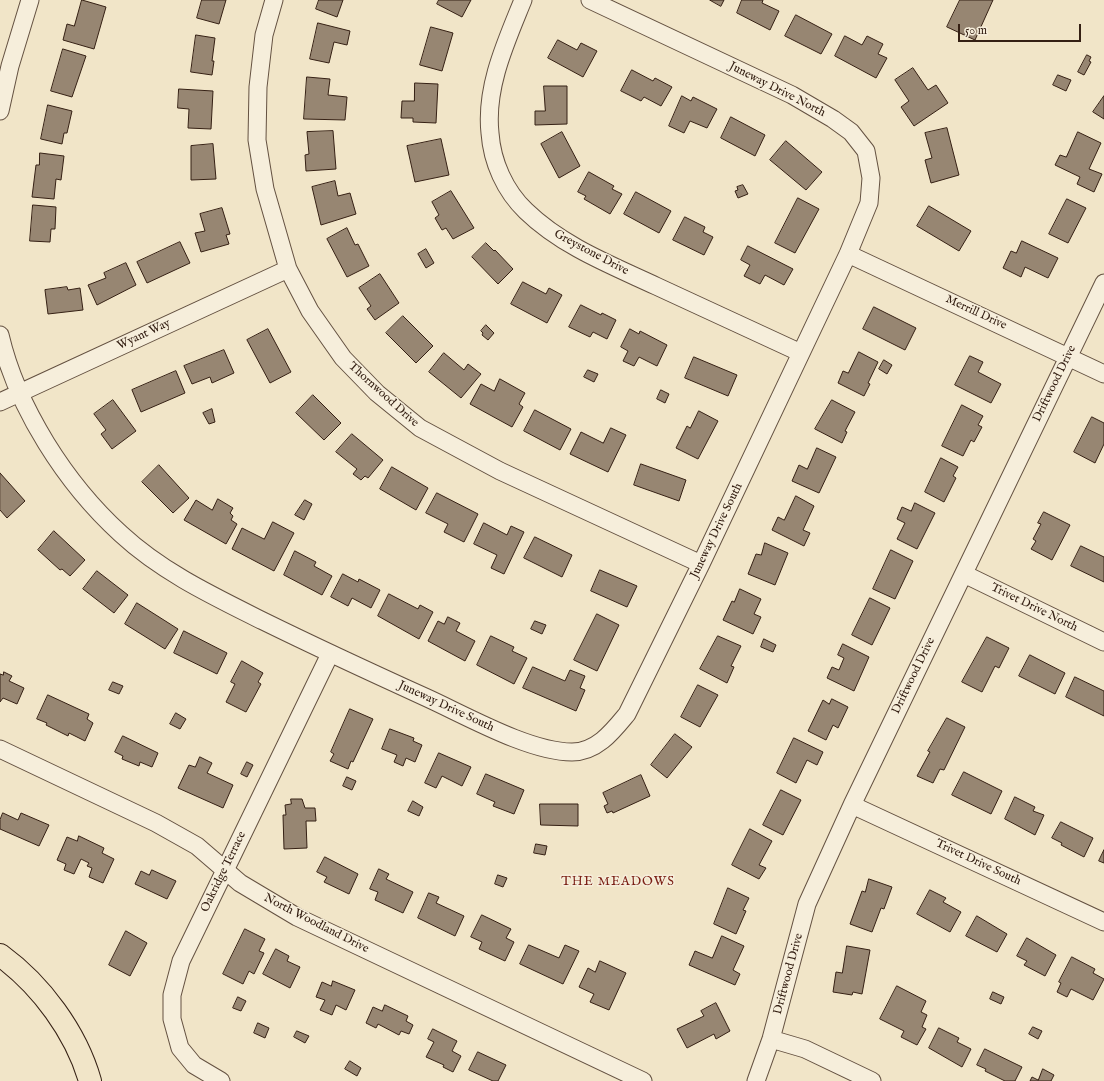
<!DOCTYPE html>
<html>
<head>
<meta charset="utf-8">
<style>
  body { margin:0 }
  #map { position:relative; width:1104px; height:1081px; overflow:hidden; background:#f1e5c8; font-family:"IM FELL English",serif }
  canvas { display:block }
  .scale { position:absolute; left:958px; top:24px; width:123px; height:18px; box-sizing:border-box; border:2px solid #352014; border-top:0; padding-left:5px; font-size:12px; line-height:14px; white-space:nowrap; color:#352014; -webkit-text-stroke:3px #f6eedb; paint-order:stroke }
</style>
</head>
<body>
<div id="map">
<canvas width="1104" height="1081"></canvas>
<div class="scale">50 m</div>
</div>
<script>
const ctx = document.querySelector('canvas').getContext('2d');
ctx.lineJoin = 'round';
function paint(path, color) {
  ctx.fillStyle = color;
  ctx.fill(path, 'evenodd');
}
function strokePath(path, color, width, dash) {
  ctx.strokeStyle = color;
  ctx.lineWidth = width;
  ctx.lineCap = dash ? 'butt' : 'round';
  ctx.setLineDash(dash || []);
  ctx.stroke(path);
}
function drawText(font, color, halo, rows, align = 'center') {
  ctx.font = font + ' "IM FELL English",serif';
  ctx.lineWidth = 3;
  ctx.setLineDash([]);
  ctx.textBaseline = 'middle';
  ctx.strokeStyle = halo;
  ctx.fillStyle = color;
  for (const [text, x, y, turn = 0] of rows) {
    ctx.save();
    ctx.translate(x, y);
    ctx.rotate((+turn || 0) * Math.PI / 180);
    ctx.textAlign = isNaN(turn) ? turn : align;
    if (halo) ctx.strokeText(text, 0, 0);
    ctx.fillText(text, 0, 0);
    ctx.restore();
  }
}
const building = new Path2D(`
  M82,0L106,7L94,49L63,40L67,24L74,26Z
  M202,0H226L219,24L197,18Z
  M319,0H343L337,17L316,9Z
  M439,0H471L462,17L437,4Z
  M710,0H724L721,6Z
  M742,0H763L762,3L779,11L770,30L737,13Z
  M960,0H993L975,40L947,27Z
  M796,15L832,34L821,54L785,36Z
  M318,23L350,31L347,45L334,42L329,63L310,59Z
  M431,27L453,33L442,71L420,65Z
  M196,35L215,38L212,61H214L212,75L191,72Z
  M845,36L862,45L867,36L883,44L878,54L887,58L876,78L835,56Z
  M558,40L577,50L581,43L597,51L583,77L548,58Z
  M63,49L86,56L72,97L51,91Z
  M1087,55L1091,57L1089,61L1091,62L1084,75L1078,72Z
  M913,68L928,90L936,85L948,103L914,126L901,107L909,101L895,80Z
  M632,70L653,81L655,78L672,87L661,106L644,97L641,101L621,91Z
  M1058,75L1071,80L1066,91L1053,85Z
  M307,77L330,79L328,95L347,97L345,120L304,119Z
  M415,83L438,84L436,123L413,122V118H401L402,101H414Z
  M544,86H567V124L535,125V111H545Z
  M179,89L213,91L211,129L188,128L189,109L178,108Z
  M682,96L691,101L693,97L717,109L707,128L690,121L684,133L669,126Z
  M1104,96V119L1093,112Z
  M48,105L72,111L67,133H64L62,144L41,139Z
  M731,117L765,135L755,156L721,138Z
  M947,128L959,175L931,183L925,160L932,158L925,133Z
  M333,131L336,169L306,171L305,155L309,154L307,132Z
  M562,132L580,166L559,178L541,144Z
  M1078,132L1101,143L1089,169L1102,174L1094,192L1077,184L1080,177L1055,165L1060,155L1066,157Z
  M441,139L449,175L415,182L407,146Z
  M786,141L822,172L806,190L770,160Z
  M213,144L216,179L191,180V146Z
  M40,153L64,156L61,180L56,179L54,199L32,197L36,165H39Z
  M589,172L614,186L612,189L622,194L610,214L584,199L586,196L578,192Z
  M335,181L338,196L350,193L356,214L321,225L312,187Z
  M743,185L748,194L738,198L735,191L738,190L737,187Z
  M451,191L474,228L453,239L446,228L442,230L435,218L439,215L432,202Z
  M636,192L671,211L659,233L624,214Z
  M798,198L819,209L795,253L775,243Z
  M1067,199L1086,208L1068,243L1049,234Z
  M33,205L56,207L55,229H51L50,242L30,241Z
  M929,206L971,231L959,251L917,226Z
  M222,208L230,234L226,235L229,244L201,252L195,233L205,231L200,214Z
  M685,217L705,227L703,232L713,237L704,255L673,240Z
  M347,228L355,245L358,244L369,266L347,277L327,239Z
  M1022,241L1058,258L1048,278L1025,267L1021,277L1003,268L1011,251L1016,253Z
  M180,242L190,263L147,283L137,262Z
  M486,243L494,251L495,250L513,269L498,284L472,257Z
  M748,246L793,269L784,285L765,275L760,284L744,276L750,265L741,260Z
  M426,249L434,263L426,268L418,254Z
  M126,263L136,285L97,305L88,285L106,278L104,273Z
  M380,274L399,303L375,320L367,309L371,306L359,288Z
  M523,282L546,294L549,288L562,295L547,323L511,304Z
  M67,287L68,290L80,288L83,310L48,314L45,290Z
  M581,305L601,315L602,313L616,320L607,339L593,332L590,337L569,327Z
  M874,307L916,328L905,350L863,329Z
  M403,316L433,346L416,363L386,333Z
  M486,325L494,333L488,340L482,335L483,333L481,331Z
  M268,329L291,372L270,383L247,340Z
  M630,329L639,334L640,331L667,345L657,366L639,357L634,366L623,361L628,351L621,347Z
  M224,350L234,373L212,383L210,377L192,384L184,366Z
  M859,352L878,362L868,383L870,384L864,396L838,383L843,371L848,373Z
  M444,353L464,370L468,364L481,374L461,398L429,372Z
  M970,356L983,362L978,372L1001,384L991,403L955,385Z
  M694,357L737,375L728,396L685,378Z
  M884,360L892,365L887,374L879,369Z
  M588,370L598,374L594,382L584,377Z
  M176,371L185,393L141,412L132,390Z
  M500,379L525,393L519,404L523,407L512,427L470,404L481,384L494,391Z
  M661,390L669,394L665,403L657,399Z
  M313,395L341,423L324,440L296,413Z
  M113,400L136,431L112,449L101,434L106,430L94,414Z
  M832,400L855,412L845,431L847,432L842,443L815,429Z
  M962,405L983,416L978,425L982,427L974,442L971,440L963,456L942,446Z
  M212,409L215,422L209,424L203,413Z
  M535,410L571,429L560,450L524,431Z
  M699,411L718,421L698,459L676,448L687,426L690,428Z
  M1092,417L1104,423V444L1095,463L1074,452Z
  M611,428L626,435L608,472L570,454L581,432L603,443Z
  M352,434L383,460L368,478L365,476L361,480L353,474L357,469L336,452Z
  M817,448L836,457L819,493L792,481L799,465L807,469Z
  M941,458L958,467L953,476L956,478L944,502L925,492Z
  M641,464L686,480L679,501L634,485Z
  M159,465L189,498L173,513L142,482Z
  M392,467L428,488L416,510L380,489Z
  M0,473L25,501L7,518L0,510Z
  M437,493L478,514L464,542L444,532L448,524L426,513Z
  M796,496L814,506L803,530L810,533L804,546L772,530L778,517L784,520Z
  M218,499L233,508L230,513L233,516L231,520L237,524L226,544L184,520L196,500L212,510Z
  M305,500L312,504L304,520L295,515Z
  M915,503L935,513L917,549L897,539L905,523L897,519L902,507L911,511Z
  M1044,512L1070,525L1052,560L1031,549L1036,541L1033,539L1041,524L1038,523Z
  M273,522L294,533L274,571L232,549L242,528L264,539Z
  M484,523L507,535L511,526L524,532L504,574L491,568L497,555L474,544Z
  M54,531L85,560L70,576L62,569L60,570L38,550Z
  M535,537L572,555L562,577L524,558Z
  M765,543L788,553L775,585L748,574L756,554L761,555Z
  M1081,546L1104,557V582L1071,566Z
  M891,550L913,561L895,599L873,589Z
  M295,551L316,562L314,566L332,576L322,595L284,575Z
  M600,570L637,586L627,607L591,591Z
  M97,571L128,595L114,613L83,589Z
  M343,574L358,582L359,579L380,590L371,608L352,598L348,606L331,597Z
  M740,589L761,599L754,614L761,617L753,634L723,620L732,601L734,602Z
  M389,594L418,609L420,605L433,612L419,639L378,616Z
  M870,598L890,608L872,645L852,635Z
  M137,603L178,629L165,649L125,624Z
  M597,614L619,625L597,671L574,660Z
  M448,617L460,623L456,631L475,641L465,661L428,641L438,621L444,624Z
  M535,621L546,625L542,634L531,629Z
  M184,631L227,653L217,674L174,653Z
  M491,636L514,647L512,651L527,658L514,684L477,665Z
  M718,636L741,646L731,666L734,667L727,683L700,669Z
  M987,637L1009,648L999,668L995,666L982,692L962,682Z
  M764,639L776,645L773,652L761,647Z
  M843,644L869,657L854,691L827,678L832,667L839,670L844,658L838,655Z
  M1030,655L1065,673L1055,694L1019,676Z
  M242,661L263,673L258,682L261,684L246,712L226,702L235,684L231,682Z
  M533,667L565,681L570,670L585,676L580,688L585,690L576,711L523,688Z
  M4,672L12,676L9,681L24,688L17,704L3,698L0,702V674L3,675Z
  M1075,677L1104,691V716L1066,697Z
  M113,682L123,686L119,694L109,690Z
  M698,685L718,695L700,727L681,717Z
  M48,695L89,714L87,719L93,723L85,741L69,733L68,736L46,725L47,723L37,719Z
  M832,699L848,707L838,728L833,725L826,740L808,731L823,700L829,704Z
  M350,709L373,719L353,762L351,761L348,769L330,761L334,754L331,752Z
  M176,713L186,719L180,729L170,724Z
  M947,718L965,727L944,770L940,769L933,783L917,776L930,752L928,751Z
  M390,729L414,738L413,741L422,745L415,762L406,758L403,766L394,762L397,755L382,749Z
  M675,734L692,747L667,778L651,765Z
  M123,736L158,753L152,767L140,762L139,766L122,759L123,756L115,752Z
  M794,738L823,752L817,765L807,760L796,783L777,773Z
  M439,753L471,767L462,786L442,776L436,788L425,783Z
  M200,757L212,763L207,773L233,785L223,808L178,788L189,765L195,767Z
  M247,762L253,765L247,777L241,774Z
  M964,772L1002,791L991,814L952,795Z
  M486,774L524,790L514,814L493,806L495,802L477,794Z
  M641,775L650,796L613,813L612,811L607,813L604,806L608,804L603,793Z
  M347,777L356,781L352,790L343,786Z
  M781,790L801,800L783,835L763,825Z
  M1015,797L1035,807L1033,811L1044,815L1035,835L1005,819Z
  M291,799H302L305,808H315L316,821H306L307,848L284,849L283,815H286L285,805L291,804Z
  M413,801L423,807L419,816L408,811Z
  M540,804H578V826L541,825Z
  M3,813L18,820L21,813L49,825L39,846L0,829V820Z
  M1061,822L1093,838L1084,857L1061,845L1062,843L1052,838Z
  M750,829L772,841L759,865L766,868L759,879L732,865Z
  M79,836L104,848L102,853L114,859L103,883L89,877L92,868L87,866L89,863L81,859L74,874L64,870L66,864L57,860L67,837L77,841Z
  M536,844L547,846L545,855L534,853Z
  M1104,850V863L1099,861Z
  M325,857L358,874L349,894L324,882L327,877L317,872Z
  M379,869L389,874L386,879L413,892L403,913L375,900L378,892L370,889Z
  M152,870L176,881L167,899L135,884L141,871L149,875Z
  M498,875L507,878L503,887L495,884Z
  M869,879L892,887L884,909L881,908L872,932L850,924L862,891L865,892Z
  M728,888L749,898L743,910L746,911L736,934L714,924Z
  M930,890L946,898L943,902L961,912L950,932L917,914Z
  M429,893L439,897L436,903L464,916L455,936L418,918Z
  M482,915L511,929L506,938L514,942L505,961L479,949L482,942L471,937Z
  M977,916L1007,934L997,952L966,936Z
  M245,929L265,939L259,951L264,953L254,974L249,971L243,984L223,974Z
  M126,931L147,943L130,976L109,965Z
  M722,936L744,946L733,970L740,974L735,985L689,965L695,951L712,958Z
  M1027,938L1056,955L1045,976L1024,965L1027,961L1017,956Z
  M529,945L559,958L565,945L579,951L563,984L520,964Z
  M847,946L870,950L862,994L853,992L852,995L833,992L836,972L842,973Z
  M276,949L289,956L287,961L300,967L290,988L263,974Z
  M1072,957L1095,969L1093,973L1104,979L1093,1000L1071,989L1067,997L1057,992L1061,983L1059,982Z
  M600,961L626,973L609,1010L590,1002L594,994L579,987L588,968L595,972Z
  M333,981L355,990L346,1010L336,1005L332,1015L320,1010L325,1000L316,997L322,982L331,986Z
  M897,986L926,1001L921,1012L927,1015L922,1027L926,1029L917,1045L901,1037L904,1031L880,1019Z
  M993,992L1004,997L1001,1004L990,999Z
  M238,997L246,1001L241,1011L233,1008Z
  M716,1003L730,1031L716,1039L714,1034L687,1048L677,1029L704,1016L701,1011Z
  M385,1005L408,1016L406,1021L413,1025L409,1034L401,1031L399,1035L378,1024L376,1028L366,1023L373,1007L382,1011Z
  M258,1023L269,1028L265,1038L254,1033Z
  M1033,1027L1042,1031L1038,1039L1029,1034Z
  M939,1028L959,1038L957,1042L971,1049L962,1067L929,1048Z
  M433,1029L457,1041L452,1051L461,1056L453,1072L443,1067L444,1065L426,1057L434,1042L428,1039Z
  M297,1031L309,1036L305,1043L294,1037Z
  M985,1049L1022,1067L1015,1081H1005L985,1071L986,1069L977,1065Z
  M478,1052L506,1065L498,1081H493L469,1070Z
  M350,1061L361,1068L357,1076L345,1069Z
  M1043,1069L1054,1075L1051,1081H1030L1032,1077L1038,1080Z`);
const minor = new Path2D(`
  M274,0L264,35L258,87L257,140L265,189L288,269L310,311L343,358L377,393L420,428L500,471L701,564
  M523,0C506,42 485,87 490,133C492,162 505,191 526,211C562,246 611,265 656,286C704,308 753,331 801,353
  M0,111L10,66L30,0
  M848,254L1104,374
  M0,335C17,408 66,484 121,534C162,572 213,596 263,621C316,647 370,672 425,697C465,715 529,752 572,752C597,752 613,731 627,714L701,564L848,254L869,203L871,178L866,151L851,132L833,119L792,95L590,0
  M0,402L288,269
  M964,574L1104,642
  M0,749L156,823L197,846L240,883L297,917L643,1081
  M852,805L1104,922
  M771,1039L805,1049L872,1081
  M221,1081L194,1065L180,1048L172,1019V995L181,961L330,654
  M756,1081L771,1039L807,904L852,805L1104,283`);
const motorway = new Path2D(`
  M0,955C41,985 76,1032 90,1081`);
const streetNames = [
  ["Juneway Drive North",777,90,27],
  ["Greystone Drive",591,253,28],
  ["Merrill Drive",976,313,25],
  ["Wyant Way",144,335,-25],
  ["Driftwood Drive",1055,384,-64],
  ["Thornwood Drive",383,395,42],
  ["Juneway Drive South",717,531,-64],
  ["Trivet Drive North",1034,608,26],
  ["Driftwood Drive",914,676,-64],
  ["Juneway Drive South",446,707,25],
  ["Trivet Drive South",978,863,25],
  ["Oakridge Terrace",224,872,-64],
  ["North Woodland Drive",316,924,27],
  ["Driftwood Drive",789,974,-75]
];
const neighbourhoodNames = [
  ["THE MEADOWS",618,882]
];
paint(building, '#978672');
strokePath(building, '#352014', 1);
strokePath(minor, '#645141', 19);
strokePath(motorway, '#352014', 24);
strokePath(minor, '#f6eedb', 17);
strokePath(motorway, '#f1e5c8', 22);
drawText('12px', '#352014', '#f6eedb', streetNames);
ctx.letterSpacing = '1px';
drawText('13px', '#7a1f14', '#f6eedb', neighbourhoodNames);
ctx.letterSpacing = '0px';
</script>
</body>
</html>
